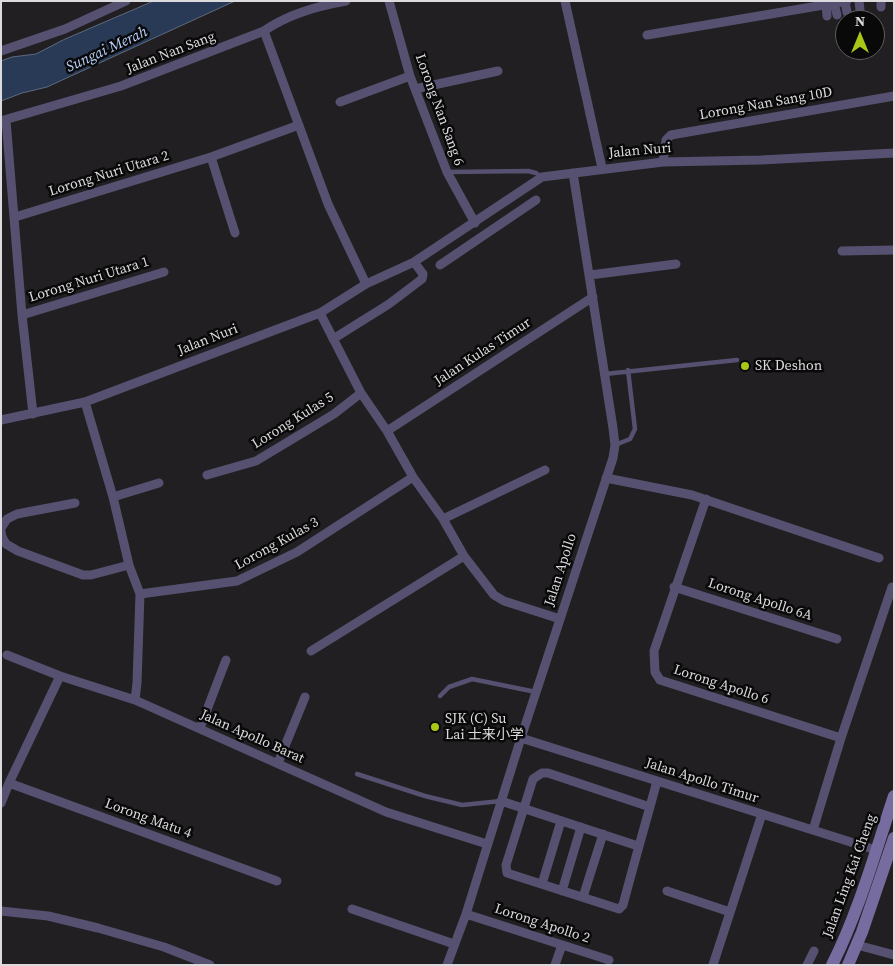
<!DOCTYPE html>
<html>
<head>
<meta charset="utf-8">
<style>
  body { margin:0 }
  #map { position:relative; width:895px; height:966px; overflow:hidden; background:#211f21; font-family:"Source Serif 4",serif }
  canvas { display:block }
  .frame { position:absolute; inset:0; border:2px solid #dcdadc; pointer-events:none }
  .north { position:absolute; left:835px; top:10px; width:50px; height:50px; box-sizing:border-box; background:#0a090a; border:1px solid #5e5d5e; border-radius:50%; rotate:0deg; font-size:14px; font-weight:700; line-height:20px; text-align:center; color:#dcdadc }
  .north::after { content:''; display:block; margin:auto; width:18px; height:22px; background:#aac718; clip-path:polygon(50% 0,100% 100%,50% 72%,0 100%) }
</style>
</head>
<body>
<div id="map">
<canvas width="895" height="966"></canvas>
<div class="frame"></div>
<div class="north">N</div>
</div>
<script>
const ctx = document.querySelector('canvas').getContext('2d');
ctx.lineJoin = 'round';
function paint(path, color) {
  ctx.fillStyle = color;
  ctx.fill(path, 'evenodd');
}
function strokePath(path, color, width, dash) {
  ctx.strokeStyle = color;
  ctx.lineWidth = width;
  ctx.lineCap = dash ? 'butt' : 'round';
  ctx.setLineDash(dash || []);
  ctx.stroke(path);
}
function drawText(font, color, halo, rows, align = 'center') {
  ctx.font = font + ' "Source Serif 4","Noto Sans SC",serif';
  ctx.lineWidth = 5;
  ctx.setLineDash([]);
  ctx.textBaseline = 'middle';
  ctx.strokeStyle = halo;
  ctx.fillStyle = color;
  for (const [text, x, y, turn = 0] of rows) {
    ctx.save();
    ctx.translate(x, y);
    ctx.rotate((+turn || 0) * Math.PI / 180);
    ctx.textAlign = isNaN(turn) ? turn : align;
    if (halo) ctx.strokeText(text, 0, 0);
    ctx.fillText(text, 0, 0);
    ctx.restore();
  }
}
const water = new Path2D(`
  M154,1H235L47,87L22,93L1,101V61L12,57L36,54L63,40Z`);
const lane = new Path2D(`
  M448,172L528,171L536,173L542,177
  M605,374L737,360
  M615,445L630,439L635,429L628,370
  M440,696L449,687L472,679L536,692
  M357,774L425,796L462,805L501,801`);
const street = new Path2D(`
  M389,1L410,76L447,172L475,223
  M565,1L602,168
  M859,1L860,10
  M881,1V7
  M845,2L847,12
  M834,3L837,15
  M826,5L827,16
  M264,31L328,204L366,284
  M647,35L847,1
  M1,51L65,29L126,1
  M415,89L498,71
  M340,102L410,76
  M6,120L22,315L33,414
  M1,121L121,86L264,31C288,14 317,6 346,1
  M211,157L235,233
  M663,162L666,140L671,135L894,96
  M15,217L211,157L299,125
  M842,251L894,250
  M440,265L536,200
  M590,275L676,264
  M320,313L361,393L387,431L413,477L443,519L464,556L494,595L504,601L560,619
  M22,315L164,272
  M333,339L389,304L422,279L423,274L414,262
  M85,402L113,497L129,565L140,594L137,683L135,700
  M1,420L85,402L320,313L366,284L414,262L542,177L663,162L761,160L894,153
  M387,431L593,297
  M207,475L256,461L334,414L361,393
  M606,478L692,495L879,558
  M113,497L159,483
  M706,499L654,651L655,672L660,680L841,738
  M443,519L545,470
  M1,528L7,519L17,514L75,503
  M1,531L2,537L6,544L18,551L83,575H91L129,565
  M674,587L837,639
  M140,594L237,581L297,552L413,477
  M311,651L464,556
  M7,655L60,676L135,700L386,812L487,844
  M200,728L226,660
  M521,738L876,850
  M278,763L305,697
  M9,783L277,881
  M501,801L638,846
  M1,803L9,783L60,676
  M650,807L548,773H542L533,779L506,865L507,873L619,909L623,905C634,863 646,822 657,781
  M813,830L841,738L892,587
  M542,884L561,821
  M562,891L581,827
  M667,891L730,912
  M583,897L603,834
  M352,909L454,944
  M1,911L48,916L98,928L164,947L210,965
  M466,914L609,960
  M857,945L894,955
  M447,965L466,914L521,738L613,458L615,445L613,428L573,173
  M555,965L562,945
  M713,965L762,814
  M807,965L814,951`);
const secondary = new Path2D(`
  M832,965C859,911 875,853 894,796
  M848,965L862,932L894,838`);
const markers = [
  [745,366,5,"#aac718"],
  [435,727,5,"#aac718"]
];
const streetNames = [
  ["Jalan Nan Sang",171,53,-21],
  ["Lorong Nan Sang 10D",766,104,-10],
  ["Lorong Nan Sang 6",439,110,70],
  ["Jalan Nuri",640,151,-5],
  ["Lorong Nuri Utara 2",109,174,-17],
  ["Lorong Nuri Utara 1",89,280,-17],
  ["Jalan Nuri",208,340,-21],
  ["Jalan Kulas Timur",483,352,-33],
  ["Lorong Kulas 5",293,421,-32],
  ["Lorong Kulas 3",277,544,-29],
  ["Jalan Apollo",561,570,-72],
  ["Lorong Apollo 6A",760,600,18],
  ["Lorong Apollo 6",721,685,18],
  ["Jalan Apollo Barat",252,737,24],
  ["Jalan Apollo Timur",702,781,18],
  ["Lorong Matu 4",148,819,20],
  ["Jalan Ling Kai Cheng",850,876,-70],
  ["Lorong Apollo 2",542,924,18]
];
const poiNames = [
  ["SK Deshon",755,366],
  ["SJK (C) Su",445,719],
  ["Lai 士来小学",445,735]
];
const waterNames = [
  ["Sungai Merah",107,50,-25]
];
paint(water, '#293a56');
strokePath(water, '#5f6a7e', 1);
strokePath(lane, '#575171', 4.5);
strokePath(street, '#575171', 9);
strokePath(secondary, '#766c9f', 12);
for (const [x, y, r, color] of markers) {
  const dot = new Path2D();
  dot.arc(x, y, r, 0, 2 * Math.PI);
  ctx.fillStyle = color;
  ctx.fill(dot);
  strokePath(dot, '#0a090a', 2);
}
drawText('14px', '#dcdadc', '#0a090a', streetNames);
drawText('14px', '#dcdadc', '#0a090a', poiNames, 'left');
drawText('italic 15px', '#b8d2ff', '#0a090a', waterNames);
</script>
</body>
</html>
